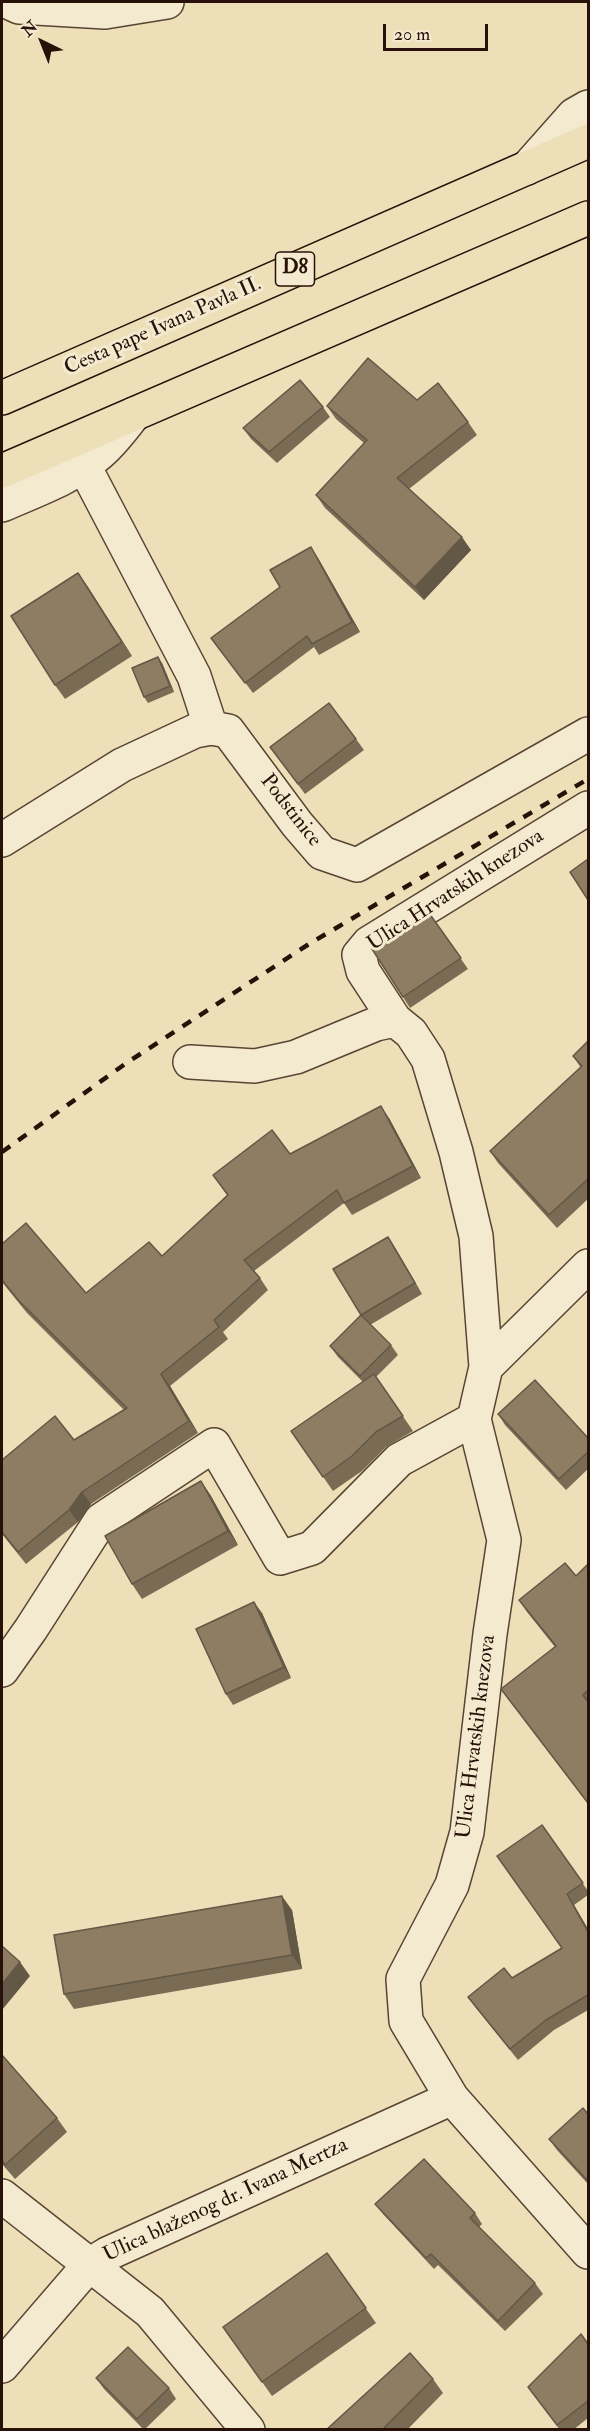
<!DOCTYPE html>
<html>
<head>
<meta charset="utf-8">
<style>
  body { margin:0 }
  #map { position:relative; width:590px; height:2431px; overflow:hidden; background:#eddfb7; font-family:"IM FELL Double Pica",serif }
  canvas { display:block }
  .frame { position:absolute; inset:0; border:3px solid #281108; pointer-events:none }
  .north { position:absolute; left:12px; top:12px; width:60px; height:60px; -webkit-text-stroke:4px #f3ead0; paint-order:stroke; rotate:317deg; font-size:16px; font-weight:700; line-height:24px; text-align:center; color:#281108 }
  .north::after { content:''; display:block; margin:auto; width:21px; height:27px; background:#281108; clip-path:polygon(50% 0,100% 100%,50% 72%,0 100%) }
  .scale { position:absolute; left:383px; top:24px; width:105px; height:27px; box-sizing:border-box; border:3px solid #281108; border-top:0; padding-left:8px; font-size:18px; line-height:21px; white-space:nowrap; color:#281108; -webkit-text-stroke:4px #f3ead0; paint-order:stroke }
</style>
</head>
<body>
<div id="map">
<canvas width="590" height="2431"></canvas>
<div class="frame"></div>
<div class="north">N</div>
<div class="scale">20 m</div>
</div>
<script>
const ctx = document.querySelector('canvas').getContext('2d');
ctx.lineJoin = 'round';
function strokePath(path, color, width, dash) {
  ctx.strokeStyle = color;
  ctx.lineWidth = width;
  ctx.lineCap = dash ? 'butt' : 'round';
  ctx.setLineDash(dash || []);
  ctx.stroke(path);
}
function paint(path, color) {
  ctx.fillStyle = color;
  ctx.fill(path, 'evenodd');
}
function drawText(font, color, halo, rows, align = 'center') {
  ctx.font = font + ' "IM FELL Double Pica",serif';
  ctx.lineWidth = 6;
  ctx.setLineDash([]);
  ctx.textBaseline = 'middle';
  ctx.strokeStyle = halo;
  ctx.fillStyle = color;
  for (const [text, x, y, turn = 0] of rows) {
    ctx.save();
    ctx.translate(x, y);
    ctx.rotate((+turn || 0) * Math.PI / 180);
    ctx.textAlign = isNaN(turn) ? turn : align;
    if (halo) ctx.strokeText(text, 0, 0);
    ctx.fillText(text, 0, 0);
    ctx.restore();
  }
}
const minor = new Path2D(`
  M8,2L19,7L105,12L167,2
  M527,168L574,115L588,107
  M84,466L194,676L211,728
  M2,505C36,490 72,478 100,453C113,442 124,427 134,414
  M2,840L122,765L195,731L211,728L228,731L297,824L322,853L357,865L588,734
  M395,1020L363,971L359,955L369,943L588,808
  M190,1062L255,1066L296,1057L376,1024L395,1020L411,1033L428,1059L456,1152L476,1236L486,1367
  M588,1266L486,1367L474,1419L504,1540L490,1634L467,1832L452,1885L403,1979L406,2021L452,2098L588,2252
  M2,1670L31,1629L101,1520L214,1445L280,1558L312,1548L399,1460L474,1419
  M2,2196L150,2312L248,2430
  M2,2366L89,2265L107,2254L452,2098`);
const major = new Path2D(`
  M2,398L588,141
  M2,471L588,218`);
const rail = new Path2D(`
  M2,1152L125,1064L309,944L588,779`);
const wall = new Path2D(`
  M417,400L468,422L477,435L409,489L471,550L424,600L325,508L316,495L364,443L336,419L327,406Z
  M323,407L330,417L277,463L251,439L243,428Z
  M318,558L360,632L319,655L314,647L253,693L219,648Z
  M78,573L132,656L65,699L55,685Z
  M162,663L174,692L148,703L144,697Z
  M356,739L364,750L305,794L270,747Z
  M429,913L468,969L410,1008L403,997Z
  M588,1041V1199L557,1228L498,1163L490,1151L581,1068L573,1056Z
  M389,1118L421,1178L352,1215L344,1203L254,1271L260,1278L268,1290L223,1332L228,1339L170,1386L198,1433L91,1504L78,1522L26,1564L2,1534V1460L74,1440L124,1410L27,1313L2,1282V1244L86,1293L162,1256L227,1195L213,1175L290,1154Z
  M395,1248L422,1294L370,1325L391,1345L398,1355L376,1377L413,1431L386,1447L362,1471L333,1491L291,1431L363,1382L338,1357L330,1346L361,1315Z
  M498,1414L588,1438V1469L566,1490L505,1425Z
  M201,1481L211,1496L238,1545L142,1599L132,1584Z
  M588,1564V1804L501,1689L555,1647L527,1612L519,1600L576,1576Z
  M262,1613L291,1678L233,1705L226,1694Z
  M542,1825L588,1891V1895L574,1905L588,1929V2010L554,2030L518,2060L476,2008L468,1997L512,1978L562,1948Z
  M292,1910L302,1969L74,2009L64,1994Z
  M2,2055L57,2118L67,2132L15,2179L2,2164Z
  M588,2114V2184L557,2150L549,2139Z
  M375,2204L475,2213L482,2224L479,2227L535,2283L543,2294L505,2331L438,2265L434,2269L383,2214Z
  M327,2253L376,2323L272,2396L223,2327Z
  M588,2344V2418L573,2430H560L528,2387Z
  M96,2378L169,2388L176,2399L144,2430L104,2389Z
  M433,2379L443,2393L407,2430H326Z`);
const shadedWall = new Path2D(`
  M462,537L471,550L424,600L415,587Z
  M311,547L318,558L360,632L352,622Z
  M78,573L88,587L132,656L122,642Z
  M158,657L162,663L174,692L170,686Z
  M381,1106L389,1118L421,1178L413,1166Z
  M388,1237L395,1248L422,1294L415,1283Z
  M161,1374L170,1386L198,1433L189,1421Z
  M201,1481L211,1496L238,1545L228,1531Z
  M82,1492L91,1504L78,1522L69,1510Z
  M254,1602L262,1613L291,1678L284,1667Z
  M567,1894L574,1905L588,1929V1932Z
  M282,1896L292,1910L302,1969L292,1955Z
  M20,1962L30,1976L2,2010V1984Z`);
const building = new Path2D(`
  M368,358L417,400L438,383L468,422L397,478L462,537L415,587L316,495L367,440L327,406Z
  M300,380L323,407L269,452L243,428Z
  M311,547L352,622L312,644L307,636L245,683L211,638L280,587L270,570Z
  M78,573L122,642L55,685L11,616Z
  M158,657L170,686L144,697L132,668Z
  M329,703L356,739L298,784L270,747Z
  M588,859V900L570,872Z
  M429,913L461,958L403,997L372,949Z
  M588,1041V1179L549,1215L490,1151L582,1066L573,1056Z
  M381,1106L413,1166L344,1203L337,1190L244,1260L260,1278L214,1320L219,1327L161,1374L189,1421L82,1492L69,1510L18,1552L2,1532V1460L55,1416L74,1440L127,1408L19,1301L2,1280V1244L26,1223L86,1293L149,1242L162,1256L228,1195L213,1175L272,1130L290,1154Z
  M388,1237L415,1283L361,1315L333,1269Z
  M361,1315L391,1345L360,1376L330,1346Z
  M374,1374L403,1416L376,1432L352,1456L323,1477L291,1431Z
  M535,1380L588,1438V1452L559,1479L498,1414Z
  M201,1481L228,1531L132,1584L105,1536Z
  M565,1563L576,1576L588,1564V1690L583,1695L588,1702V1803L501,1689L556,1646L519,1600Z
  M254,1602L284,1667L226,1694L196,1629Z
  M542,1825L583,1883L567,1894L588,1932V1995L546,2020L510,2049L468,1997L504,1968L512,1978L562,1948L497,1856Z
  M282,1896L292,1955L64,1994L54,1935Z
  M2,1946L20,1962L2,1984Z
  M2,2055L57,2118L5,2165L2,2160Z
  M583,2108L588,2114V2181L549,2139Z
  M424,2159L475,2213L470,2218L535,2283L498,2321L431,2254L426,2258L375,2204Z
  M327,2253L366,2308L262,2382L223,2327Z
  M581,2334L588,2344V2401L557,2425L528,2387Z
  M128,2347L169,2388L137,2419L96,2378Z
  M410,2353L433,2379L382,2430H326Z`);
const shields = [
  [295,269,39]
];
const shieldNames = [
  ["D8",295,269]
];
const streetNames = [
  ["Cesta pape Ivana Pavla II.",163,327,-24],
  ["Podstinice",290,811,52],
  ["Ulica Hrvatskih knezova",456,891,-33],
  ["Ulica Hrvatskih knezova",477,1737,-83],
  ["Ulica blaženog dr. Ivana Mertza",226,2201,-25]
];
strokePath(minor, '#594434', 36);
strokePath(major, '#281108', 36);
strokePath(minor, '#f3ead0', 33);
strokePath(major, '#eddfb7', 33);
strokePath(rail, '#281108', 4.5, [10, 10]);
paint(wall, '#7a6b55');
paint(shadedWall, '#635745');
paint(building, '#8e7c63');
strokePath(building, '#635745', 1.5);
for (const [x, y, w] of shields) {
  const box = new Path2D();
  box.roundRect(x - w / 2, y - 17, w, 34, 4.5);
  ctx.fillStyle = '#f3ead0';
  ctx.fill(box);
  strokePath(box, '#281108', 1.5);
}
drawText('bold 20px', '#281108', null, shieldNames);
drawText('21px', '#281108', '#f3ead0', streetNames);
</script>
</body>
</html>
